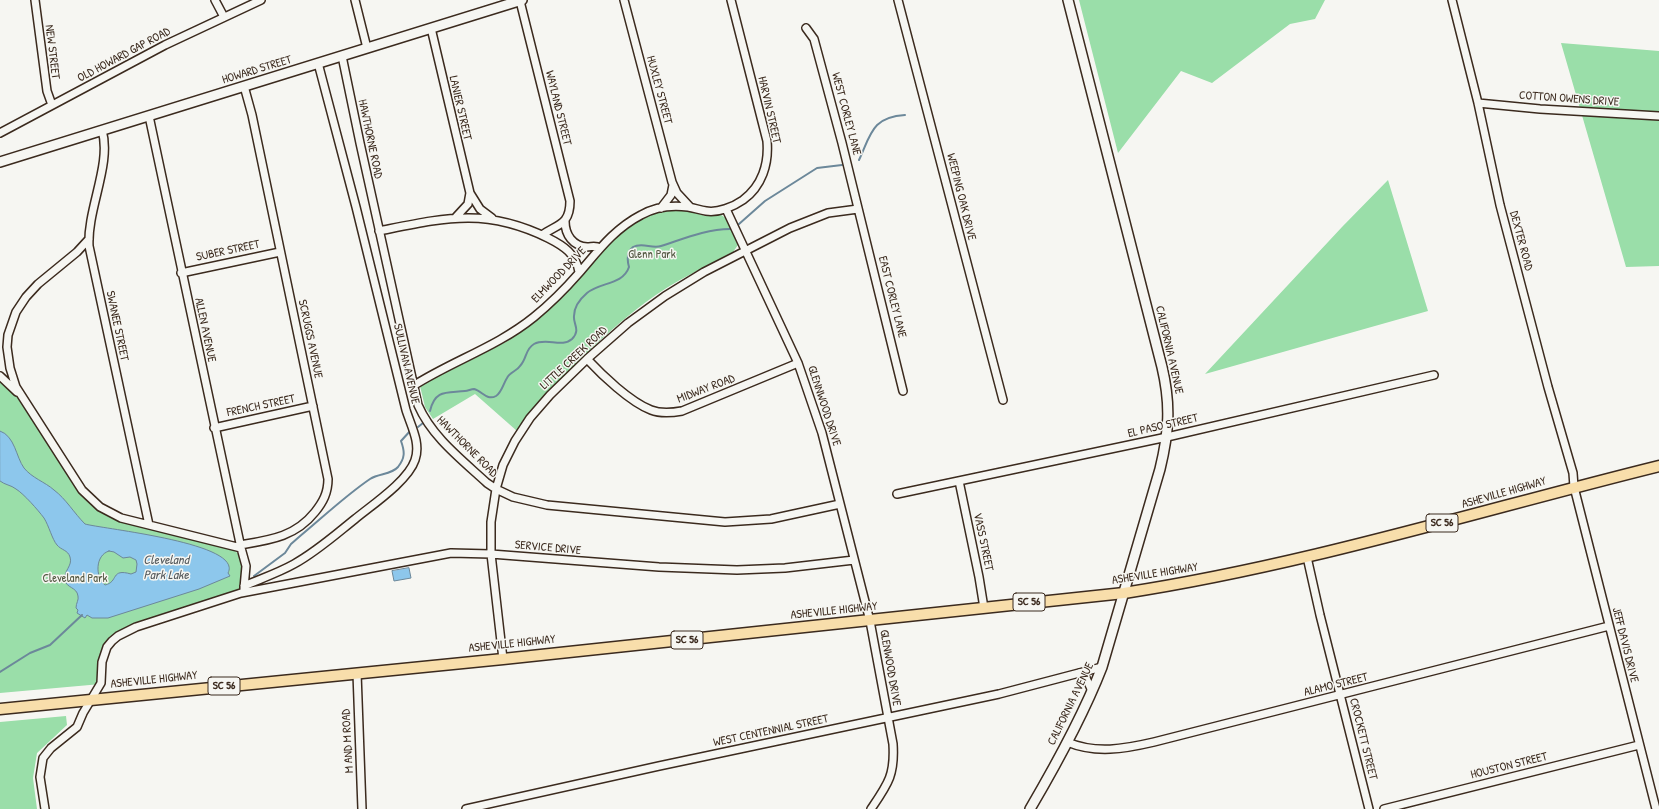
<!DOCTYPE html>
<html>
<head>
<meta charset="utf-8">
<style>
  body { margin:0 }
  canvas { display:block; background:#f6f6f2 }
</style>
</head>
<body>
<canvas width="1659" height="809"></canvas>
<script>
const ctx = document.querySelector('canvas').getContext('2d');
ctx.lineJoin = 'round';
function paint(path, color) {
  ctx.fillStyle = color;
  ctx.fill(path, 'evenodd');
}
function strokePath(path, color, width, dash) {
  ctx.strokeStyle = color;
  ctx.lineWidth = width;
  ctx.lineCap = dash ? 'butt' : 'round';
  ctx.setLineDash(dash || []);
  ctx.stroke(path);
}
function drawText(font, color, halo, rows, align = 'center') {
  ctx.font = font + ' "Patrick Hand",sans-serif';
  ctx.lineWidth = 3;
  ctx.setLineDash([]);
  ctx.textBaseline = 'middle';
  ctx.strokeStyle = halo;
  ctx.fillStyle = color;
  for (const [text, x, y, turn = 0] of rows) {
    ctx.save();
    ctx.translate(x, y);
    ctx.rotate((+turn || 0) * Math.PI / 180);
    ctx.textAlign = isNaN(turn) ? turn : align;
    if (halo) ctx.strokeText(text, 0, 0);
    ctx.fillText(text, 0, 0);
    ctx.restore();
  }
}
const green = new Path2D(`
  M1079,0H1325L1315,19L1290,24L1212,83L1181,71L1118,153Z
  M1561,43L1659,51V266L1626,267Z
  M1388,180L1428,311L1205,374L1342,227Z
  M675,210L691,211L705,216L720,214L727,219L738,245L733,252C704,267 673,282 646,302C599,337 553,385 517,431L475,394L433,419L425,407L420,386L448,368L506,342L537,319L563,297L609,244L631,224L658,212Z
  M0,376L13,388L69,470L110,513L225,543L245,559L241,593L136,627L107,647L101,684L0,693Z
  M66,716L67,725L37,753L33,778L37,809H0V722Z`);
const water = new Path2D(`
  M0,431C15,436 16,457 24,468C32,478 45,482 54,490C66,499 74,513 85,524C103,529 244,543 228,573L230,576L199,589L108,618H92L87,615L85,618L77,613L78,610L76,608C76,603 79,600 78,596C77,587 66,588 65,580C63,571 73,566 70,557C68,550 61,550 57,545C52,539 49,526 44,518C38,510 24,494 16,489C11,485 5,485 0,481ZM109,551L114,552L123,558L130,557L136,560L137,564L136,572L131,574C110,568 119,582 105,585C95,577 95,555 109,551Z
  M409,568L411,578L394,581L392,571Z`);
const stream = new Path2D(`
  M859,160C871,134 872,117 905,115
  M739,224L765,201L817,168L842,165
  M430,411C435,389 447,393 465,391C468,391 471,389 474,389C482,391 487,401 496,396C502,392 503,384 507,378C510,372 517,371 520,366C527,359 525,349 534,344C546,337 562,348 572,339C581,330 573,324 574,316C574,307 580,299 587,293C600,282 623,285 629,267C627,260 627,252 633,247C642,242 652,249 661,246C683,239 706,229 730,229
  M418,427L423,423
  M254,576L285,553L291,544L299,537C322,518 345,496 370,479C379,473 391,475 398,467C405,458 405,452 401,441L411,430
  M0,672L30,653L50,645L82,615`);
const street = new Path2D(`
  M35,0L47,91L52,105
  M215,0L224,17
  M355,0L367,48
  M624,0L672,182L677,193L690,207
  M898,0L1003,400
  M1452,0L1478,103L1500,205L1548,387L1573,473L1574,487L1656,809
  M520,1L570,201C570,225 558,224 542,235
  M431,28L470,193L468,204L456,217
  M806,28L814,39L842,143L903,391
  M342,56L360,143L418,405C432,437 461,459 487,483L496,489L513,497L547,505L725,522L771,519L840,504
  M1478,103L1540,109L1659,116
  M149,116L241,548
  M102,130C112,164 87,209 89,246L149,525
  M0,133L165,45L261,0
  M470,193L480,209L492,218
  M661,208L671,195L673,185
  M726,209L798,363L822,433L870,621L893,744C895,775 888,784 871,809
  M565,221C565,235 573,246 587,247C592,247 595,245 600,248
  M379,231C444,218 485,207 548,238C564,246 576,254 579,272
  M89,239L77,252L38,284L26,297L16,312L8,335L7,347L10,368L16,387L82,490L100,507L121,518L241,548L246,566L244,588
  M181,273L280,252
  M587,359C602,375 630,402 651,410C661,414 671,413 682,411L798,363
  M0,376L17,392
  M413,386C452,361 497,347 534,317C550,304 565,289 579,273C598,251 614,229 641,215C655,207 672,205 688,207C694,208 700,210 706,211C718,213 733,207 743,200C762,186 769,164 767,141L731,0
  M214,428L313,406
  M959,481L979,577L984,608
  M897,494L1167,437L1434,375
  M240,545C270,540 295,537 315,512C323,502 328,493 328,479L252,115L244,86
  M1307,557L1320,615L1369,809
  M244,586C260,579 278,573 294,564C316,552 335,535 355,519C372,505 408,481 415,460C421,443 411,426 406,410L356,207L318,63
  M503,659L491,554V522L496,489L503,465L515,441L530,418L550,395L587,359L628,323L665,296L704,272L790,228L828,213L858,209
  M357,673L362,809
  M1079,673L1086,678L1092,691
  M1067,742C1096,754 1124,749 1154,742L1609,626
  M45,809L40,777L43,758L51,748L77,727L83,713L101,683L102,662L107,647L112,641L118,636L136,627L241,593L451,553L491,554L659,567L737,570L785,568L854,560
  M466,809L659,766L999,694L1102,667
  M1384,809L1639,745`);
const secondary = new Path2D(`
  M0,162L522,0
  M1030,809C1057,763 1083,716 1102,667L1160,469C1169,432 1171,405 1162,367L1068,0`);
const primary = new Path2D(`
  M0,709L503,659L1124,593C1306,565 1481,510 1659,466`);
const shields = [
  [1442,523,32],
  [1029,602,32],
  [687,640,32],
  [224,686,32]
];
const shieldNames = [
  ["SC 56",1442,523],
  ["SC 56",1029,602],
  ["SC 56",687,640],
  ["SC 56",224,686]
];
const streetNames = [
  ["NEW STREET",52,52,83],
  ["OLD HOWARD GAP ROAD",124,55,-28],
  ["HOWARD STREET",257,70,-17],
  ["HUXLEY STREET",659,90,75],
  ["COTTON OWENS DRIVE",1569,99,4],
  ["LANIER STREET",460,108,77],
  ["WAYLAND STREET",558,108,76],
  ["HARVIN STREET",769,110,77],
  ["WEST CORLEY LANE",846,114,75],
  ["HAWTHORNE ROAD",370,139,78],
  ["WEEPING OAK DRIVE",961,197,76],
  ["DEXTER ROAD",1521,241,75],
  ["SUBER STREET",228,251,-12],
  ["ELMWOOD DRIVE",559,275,-46],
  ["EAST CORLEY LANE",892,297,76],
  ["SWANEE STREET",117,326,78],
  ["ALLEN AVENUE",205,330,78],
  ["SCRUGGS AVENUE",310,339,78],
  ["CALIFORNIA AVENUE",1169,350,77],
  ["LITTLE CREEK ROAD",574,358,-43],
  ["SULLIVAN AVENUE",406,364,77],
  ["MIDWAY ROAD",706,389,-21],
  ["FRENCH STREET",261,406,-12],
  ["GLENNWOOD DRIVE",824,406,72],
  ["EL PASO STREET",1163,426,-13],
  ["HAWTHORNE ROAD",467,447,45],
  ["ASHEVILLE HIGHWAY",1504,493,-16],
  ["VASS STREET",983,542,78],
  ["SERVICE DRIVE",548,548,5],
  ["ASHEVILLE HIGHWAY",1155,574,-9],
  ["ASHEVILLE HIGHWAY",834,611,-6],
  ["ASHEVILLE HIGHWAY",512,644,-6],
  ["JEFF DAVIS DRIVE",1625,645,76],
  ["GLENWOOD DRIVE",890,668,80],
  ["ASHEVILLE HIGHWAY",154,680,-6],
  ["ALAMO STREET",1336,685,-14],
  ["CALIFORNIA AVENUE",1071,704,-64],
  ["WEST CENTENNIAL STREET",771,731,-12],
  ["CROCKETT STREET",1363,739,76],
  ["M AND M ROAD",348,741,-93],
  ["HOUSTON STREET",1509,766,-14]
];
const parkNames = [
  ["Glenn Park",652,255],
  ["Cleveland Park",75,579]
];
const waterNames = [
  ["Cleveland",166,561],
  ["Park Lake",166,576]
];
paint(green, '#9adea9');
paint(water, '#8dc7ec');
strokePath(water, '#6c889a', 1);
strokePath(stream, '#6c889a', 2);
strokePath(street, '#3b2a1e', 10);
strokePath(secondary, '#3b2a1e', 12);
strokePath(primary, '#3b2a1e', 13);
strokePath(street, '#f6f6f2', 7);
strokePath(secondary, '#f6f6f2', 9);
strokePath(primary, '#f8deab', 10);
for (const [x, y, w] of shields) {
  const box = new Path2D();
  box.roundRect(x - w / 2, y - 9, w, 18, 3);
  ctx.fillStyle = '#f6f6f2';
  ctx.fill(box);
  strokePath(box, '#3b2a1e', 1);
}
drawText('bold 11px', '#3b2a1e', null, shieldNames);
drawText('12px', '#3b2a1e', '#f6f6f2', streetNames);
drawText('12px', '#535741', '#f6f6f2', parkNames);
drawText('italic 13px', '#54595c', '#f6f6f2', waterNames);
</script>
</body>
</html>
